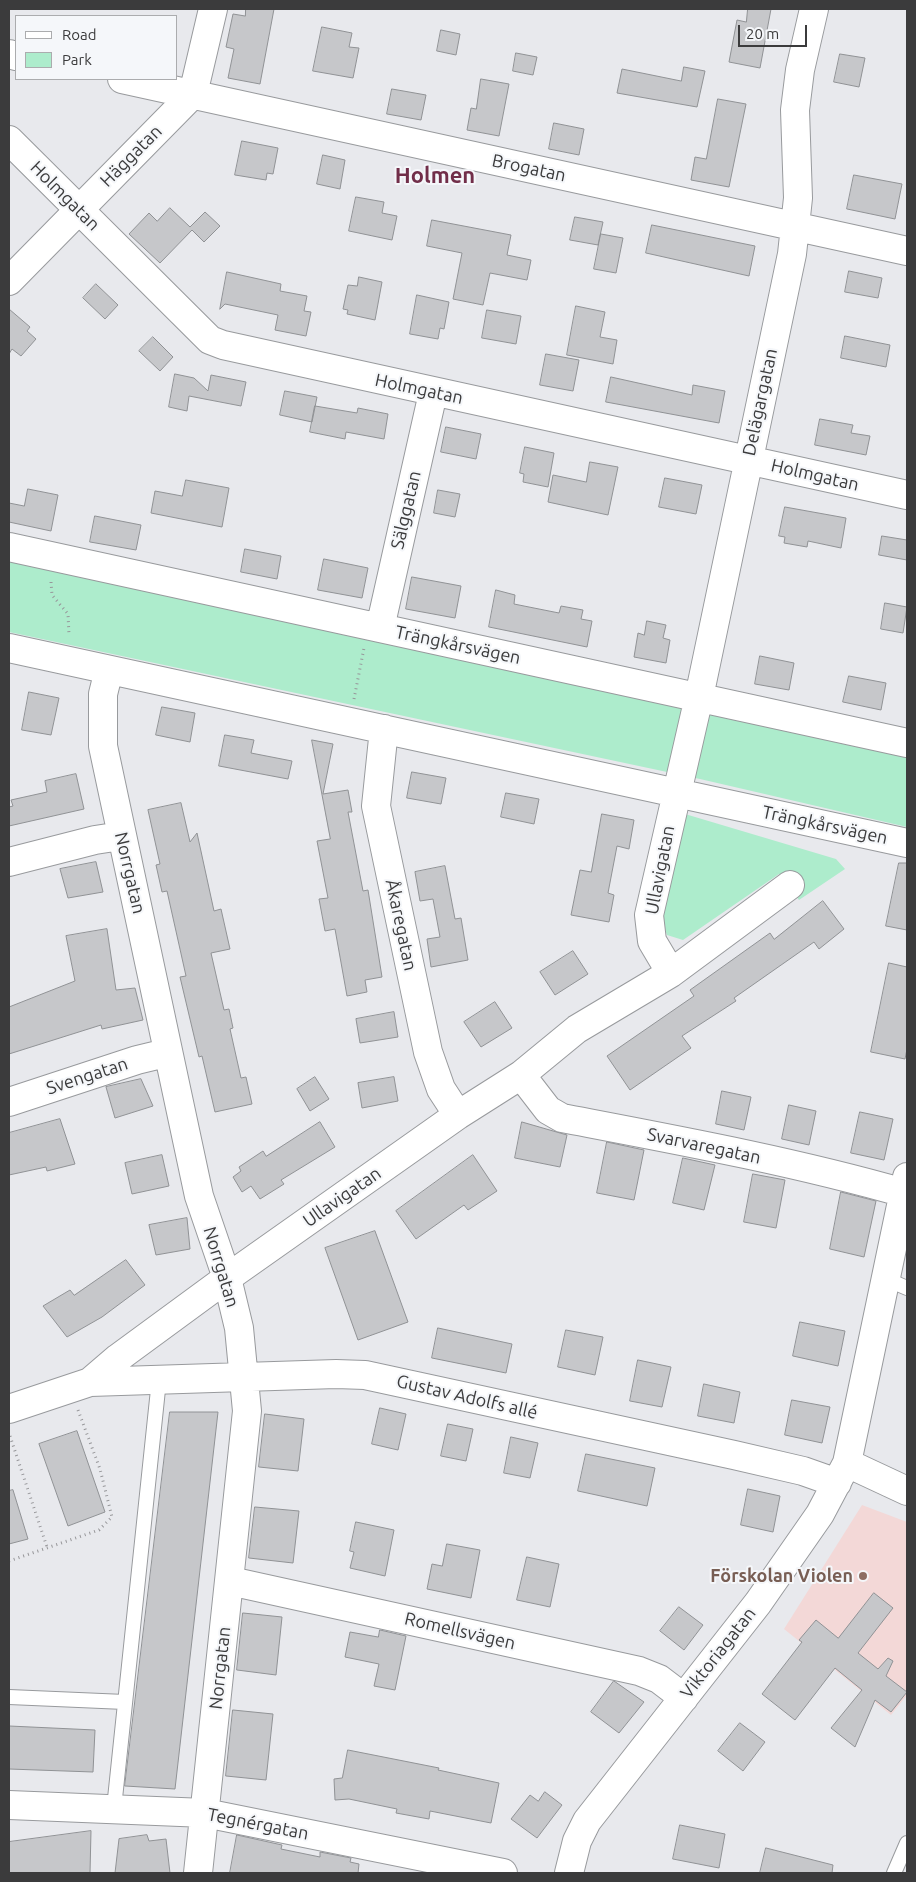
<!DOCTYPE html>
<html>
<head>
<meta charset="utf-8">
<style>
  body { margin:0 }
  #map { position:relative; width:916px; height:1882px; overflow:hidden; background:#e8e9ed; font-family:Ubuntu,sans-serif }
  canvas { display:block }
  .frame { position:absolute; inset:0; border:10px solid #3b3b3c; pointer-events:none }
  .legend { position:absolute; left:15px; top:15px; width:162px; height:65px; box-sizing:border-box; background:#f5f7fa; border:1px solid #abacae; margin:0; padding:6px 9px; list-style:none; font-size:15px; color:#3b3b3c }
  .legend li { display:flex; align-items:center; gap:10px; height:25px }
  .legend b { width:25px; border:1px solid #abacae }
  .scale { position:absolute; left:738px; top:25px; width:69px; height:22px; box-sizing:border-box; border:2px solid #3b3b3c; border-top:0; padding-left:6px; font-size:15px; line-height:18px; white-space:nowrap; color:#3b3b3c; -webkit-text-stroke:4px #f5f7fa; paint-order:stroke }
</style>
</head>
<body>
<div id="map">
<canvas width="916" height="1882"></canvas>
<div class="frame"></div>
<ul class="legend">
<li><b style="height:6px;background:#fff"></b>Road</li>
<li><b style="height:14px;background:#adeccc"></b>Park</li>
</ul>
<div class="scale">20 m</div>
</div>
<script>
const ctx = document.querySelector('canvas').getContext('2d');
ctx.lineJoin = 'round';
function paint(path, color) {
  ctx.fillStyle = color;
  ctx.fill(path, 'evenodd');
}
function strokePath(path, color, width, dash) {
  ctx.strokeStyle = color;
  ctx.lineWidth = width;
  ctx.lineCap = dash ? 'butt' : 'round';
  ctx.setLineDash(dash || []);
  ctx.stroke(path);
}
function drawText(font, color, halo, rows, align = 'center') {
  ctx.font = font + ' Ubuntu,sans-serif';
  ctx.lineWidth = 4;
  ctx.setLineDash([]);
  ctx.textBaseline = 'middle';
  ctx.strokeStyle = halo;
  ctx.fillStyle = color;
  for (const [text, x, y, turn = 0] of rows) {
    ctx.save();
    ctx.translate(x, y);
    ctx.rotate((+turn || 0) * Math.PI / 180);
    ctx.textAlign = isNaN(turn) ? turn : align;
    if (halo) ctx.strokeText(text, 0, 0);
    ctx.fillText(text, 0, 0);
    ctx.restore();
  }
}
const education = new Path2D(`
  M862,1505L907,1522V1695L891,1715L784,1629Z`);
const green = new Path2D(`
  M9,557L907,749V827L700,779L9,632Z
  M685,814L836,859L845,869L799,900L779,874L683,940L667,935L662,920Z`);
const building = new Path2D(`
  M246,9H274L260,84L228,78L234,49L226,47L233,14L245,16Z
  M748,9H771L760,68L729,62L737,20L746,22Z
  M322,27L352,33L349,47L359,48L353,78L313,71Z
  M441,30L460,34L456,55L437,51Z
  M516,53L537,57L533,75L513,71Z
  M840,54L865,58L859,87L834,82Z
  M684,67L705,71L697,107L617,93L622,69L681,81Z
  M481,79L509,84L499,136L467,130L471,108L476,109Z
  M392,89L426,95L421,120L387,114Z
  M718,99L746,104L729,187L691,180L695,157L706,159Z
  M554,123L584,129L579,155L549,149Z
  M242,141L278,148L273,174L267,173L266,180L235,175Z
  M323,155L345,160L340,189L317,184Z
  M854,175L902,184L895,219L847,209Z
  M356,197L384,202L382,213L397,216L392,240L349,231Z
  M170,208L190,227L205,212L220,226L204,242L192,230L160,263L129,234L149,213L157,221Z
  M575,217L603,222L598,245L570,240Z
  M432,220L511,235L507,255L531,260L527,280L490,273L483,305L453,299L462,253L427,246Z
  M652,225L755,246L749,276L646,253Z
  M601,234L623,238L616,273L594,269Z
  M849,271L882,278L878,298L845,292Z
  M227,272L281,284L280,291L307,296L304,311L311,312L306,336L275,330L278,315L225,304L220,309Z
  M359,277L382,282L375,320L347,314L348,310L343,309L348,285L357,286Z
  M96,284L118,305L105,319L83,298Z
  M417,295L449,302L444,329L440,328L438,339L410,334Z
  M576,306L605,312L600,337L617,340L613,364L567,355Z
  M9,309L30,327L27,331L36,339L21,356L12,349L9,354Z
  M487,310L521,316L516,344L482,338Z
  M845,336L890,345L886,367L841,358Z
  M153,337L173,357L160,371L139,351Z
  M546,354L579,360L573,391L540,385Z
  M175,374L194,378L208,391L211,375L246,382L241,406L189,396L187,411L169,407Z
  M611,377L692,395L693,385L725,391L719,423L606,402Z
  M285,391L317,397L312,422L280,415Z
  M315,406L357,413L358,408L388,414L384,439L346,432L345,439L310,432Z
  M820,419L853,425L851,433L870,436L866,455L815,445Z
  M446,427L481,434L476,459L441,452Z
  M525,447L554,453L548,487L523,482L524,474L520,473Z
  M590,462L618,467L608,515L548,502L553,475L586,482Z
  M665,478L702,485L696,514L659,507Z
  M186,480L229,488L222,527L151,513L155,491L182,496Z
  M28,489L58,495L51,531L9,522V503L24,506Z
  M438,490L460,494L455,517L434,513Z
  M785,507L846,518L841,548L808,541L807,547L784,543L785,537L779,536Z
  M95,516L141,525L136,550L90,542Z
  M882,536L907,540V560L879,555Z
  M245,549L281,556L277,579L241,572Z
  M324,559L368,568L362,598L318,590Z
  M412,577L461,586L455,618L406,609Z
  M496,590L515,595L514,604L559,613L561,606L583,610L581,619L592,621L587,647L489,627Z
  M885,603L907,607L903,633L881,629Z
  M647,621L666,625L663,638L670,640L666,663L634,657L638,633L644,635Z
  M760,656L794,663L789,690L755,684Z
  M849,676L886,683L881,710L843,702Z
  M29,692L59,698L51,735L22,730Z
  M162,707L195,713L190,742L156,735Z
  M225,735L254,740L251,753L292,761L288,779L219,766Z
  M312,740L333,744L323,794L348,790L352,812H348L363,891L368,890L382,977L365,980L367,992L347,996L335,929L325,931L319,899L328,898L317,841L330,839Z
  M412,772L446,778L441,804L407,798Z
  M76,774L84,809L9,826V807L13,806L11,800L47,792L45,781Z
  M506,793L539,799L534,824L501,817Z
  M181,803L190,842L197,833L214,911L221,909L230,949L211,953L224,1010L229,1009L233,1028L230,1029L241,1078L246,1077L252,1104L215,1112L202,1056L199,1057L180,977L186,976L167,891L162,892L156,865L160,864L148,810Z
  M602,814L634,820L629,849L617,846L608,893L614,895L609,922L571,915L580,870L591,872Z
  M96,862L103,892L68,898L60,869Z
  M899,863H907V930L886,926Z
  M445,866L455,919L461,918L468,960L431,967L427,939L440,937L433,899L420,901L415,872Z
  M823,901L844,929L819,949L814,942L734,998L736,1001L682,1036L691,1048L630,1090L607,1056L694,996L690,990L770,933L774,939Z
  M107,929L116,990L135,988L143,1020L102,1029L101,1025L9,1054V1007L75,981L66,936Z
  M573,951L588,974L555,995L540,972Z
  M889,963L907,967V1049L905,1059L871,1052Z
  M495,1002L512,1028L481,1047L464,1022Z
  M394,1012L398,1037L360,1043L356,1019Z
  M315,1077L329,1099L310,1111L297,1089Z
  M394,1077L398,1101L362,1108L358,1083Z
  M141,1079L153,1106L115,1118L106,1087Z
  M722,1091L751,1097L744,1130L716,1124Z
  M789,1105L816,1111L809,1145L782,1139Z
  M860,1112L893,1119L884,1160L851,1153Z
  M60,1119L75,1164L47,1171L46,1167L9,1175V1133Z
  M320,1122L335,1147L281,1180L284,1184L260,1199L251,1186L242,1192L233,1177L241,1171L239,1167L263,1151L266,1156Z
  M522,1122L567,1135L560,1167L515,1158Z
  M607,1142L644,1150L634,1200L597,1193Z
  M162,1155L169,1186L132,1194L125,1163Z
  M473,1155L497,1191L468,1210L464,1205L416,1239L396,1211Z
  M683,1158L715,1165L704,1210L673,1203Z
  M753,1174L785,1180L776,1228L744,1222Z
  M841,1192L876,1201L864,1257L830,1249Z
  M187,1218L190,1249L156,1255L149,1225Z
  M375,1231L408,1322L358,1340L325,1248Z
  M126,1260L145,1285L102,1317L67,1337L43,1306L70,1290L74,1295Z
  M800,1322L845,1331L838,1366L793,1356Z
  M438,1328L512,1344L506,1373L432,1358Z
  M566,1330L603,1337L595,1375L558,1367Z
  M638,1360L671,1367L662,1407L630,1401Z
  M704,1384L740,1392L734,1423L698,1416Z
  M792,1400L830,1407L822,1443L785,1435Z
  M380,1408L406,1414L398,1450L372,1444Z
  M170,1412H218L175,1789L125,1786Z
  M265,1414L304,1419L298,1471L259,1467Z
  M448,1424L473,1429L466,1461L441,1456Z
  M77,1431L105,1512L68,1526L39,1444Z
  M511,1437L538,1443L530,1478L504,1473Z
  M586,1454L655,1468L647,1506L578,1491Z
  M748,1489L780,1496L773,1532L741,1525Z
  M13,1490L28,1539L9,1544V1491Z
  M255,1507L299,1511L293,1563L249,1558Z
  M356,1522L394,1530L385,1576L350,1568L354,1552L350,1551Z
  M447,1544L480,1550L471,1598L427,1589L432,1564L442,1566Z
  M527,1557L559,1564L550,1607L517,1600Z
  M874,1593L893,1608L858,1653L878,1669L888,1658L893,1661L886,1676L907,1692L891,1712L875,1700L855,1747L831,1728L862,1690L835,1668L795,1720L762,1694L802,1642L799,1640L816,1620L838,1638Z
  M679,1607L703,1625L684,1650L660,1631Z
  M243,1613L282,1617L276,1675L237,1670Z
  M380,1630L406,1636L395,1690L374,1686L379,1664L345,1657L350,1632L378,1637Z
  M614,1681L644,1702L619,1733L591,1712Z
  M233,1710L273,1714L266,1780L226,1776Z
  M740,1723L765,1742L743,1771L718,1751Z
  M9,1726L95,1730L93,1772L9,1769Z
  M348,1750L439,1768L438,1770L499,1783L491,1823L430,1811L429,1819L396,1813L397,1809L349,1799L335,1800L334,1779L342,1778Z
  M545,1792L562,1805L537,1838L511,1819L530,1795L538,1801Z
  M680,1825L725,1834L719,1868L673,1859Z
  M91,1831L90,1873H9V1842Z
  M147,1835L149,1841L166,1839L170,1873H115L119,1839Z
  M237,1835L282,1845L281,1849L320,1857V1852L351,1858L350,1862L359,1864L358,1873H230Z
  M766,1848L833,1865L832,1873H760Z`);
const path = new Path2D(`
  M51,582L52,595L68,614L69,635
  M354,699L364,648
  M10,1436L47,1547
  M9,1561L99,1530L112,1517L100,1469L78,1410`);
const lane = new Path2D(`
  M886,1279L907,1288
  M9,1697L125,1702
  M114,1808L159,1380
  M894,1873L907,1843`);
const street = new Path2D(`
  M9,54L16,56
  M122,79L907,251
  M9,140L210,340L223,345L907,495
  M9,281L193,94L213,9
  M9,547L907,743
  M380,628L433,393
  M9,648L907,843
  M109,670L103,694V746L199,1196L227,1278L239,1328L247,1411L198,1873
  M384,729L376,806L428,1052L441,1089L458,1115
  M9,862L95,840L121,836
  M671,973L652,941L649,915L699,697L792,254L798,198L795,110L800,70L814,9
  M521,1075L548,1110L562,1118C677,1140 792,1161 904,1193
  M9,1102L137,1060L166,1053
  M90,1382L336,1374L365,1375L734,1455L803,1471L837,1483
  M9,1409L90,1382L118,1358L227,1278L458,1115L521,1075L577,1029L671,973L790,885
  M847,1463L907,1491
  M230,1581L639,1671L659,1679L684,1698
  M9,1805L205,1813L503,1873
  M569,1873L577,1841L587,1821L758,1603L820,1514L847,1463L907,1177`);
const markers = [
  [863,1576,5,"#8d6e63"]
];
const streetNames = [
  ["Häggatan",131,156,-45],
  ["Brogatan",529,168,12],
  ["Holmgatan",65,196,45],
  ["Holmgatan",419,389,12],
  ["Delägargatan",760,402,-78],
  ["Holmgatan",815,475,13],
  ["Sälggatan",406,510,-77],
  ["Trängkårsvägen",458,645,12],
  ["Trängkårsvägen",825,825,12],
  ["Ullavigatan",660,870,-79],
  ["Norrgatan",130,873,77],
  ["Åkaregatan",401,925,78],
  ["Svengatan",87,1076,-18],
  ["Svarvaregatan",704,1146,12],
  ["Ullavigatan",342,1197,-35],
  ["Norrgatan",221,1267,73],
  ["Gustav Adolfs allé",467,1397,13],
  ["Romellsvägen",460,1631,13],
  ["Viktoriagatan",718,1653,-52],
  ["Norrgatan",220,1668,-84],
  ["Tegnérgatan",258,1824,11]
];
const educationNames = [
  ["Förskolan Violen",853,1576]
];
const districtNames = [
  ["Holmen",435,176]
];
paint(education, '#f3d8d7');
paint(green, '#adeccc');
paint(building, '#c6c7ca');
strokePath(building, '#909295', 1);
strokePath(lane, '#989a9d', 16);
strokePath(street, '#989a9d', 30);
strokePath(path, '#97979a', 3, [1, 4]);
strokePath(lane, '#fff', 14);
strokePath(street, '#fff', 28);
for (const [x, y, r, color] of markers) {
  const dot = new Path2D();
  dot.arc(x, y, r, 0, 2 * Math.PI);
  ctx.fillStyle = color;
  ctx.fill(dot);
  strokePath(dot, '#f5f7fa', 2);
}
drawText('18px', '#3b3b3c', '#f5f7fa', streetNames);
drawText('bold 18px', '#785e54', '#f5f7fa', educationNames, 'right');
drawText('bold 22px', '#712e49', '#f5f7fa', districtNames);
</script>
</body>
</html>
